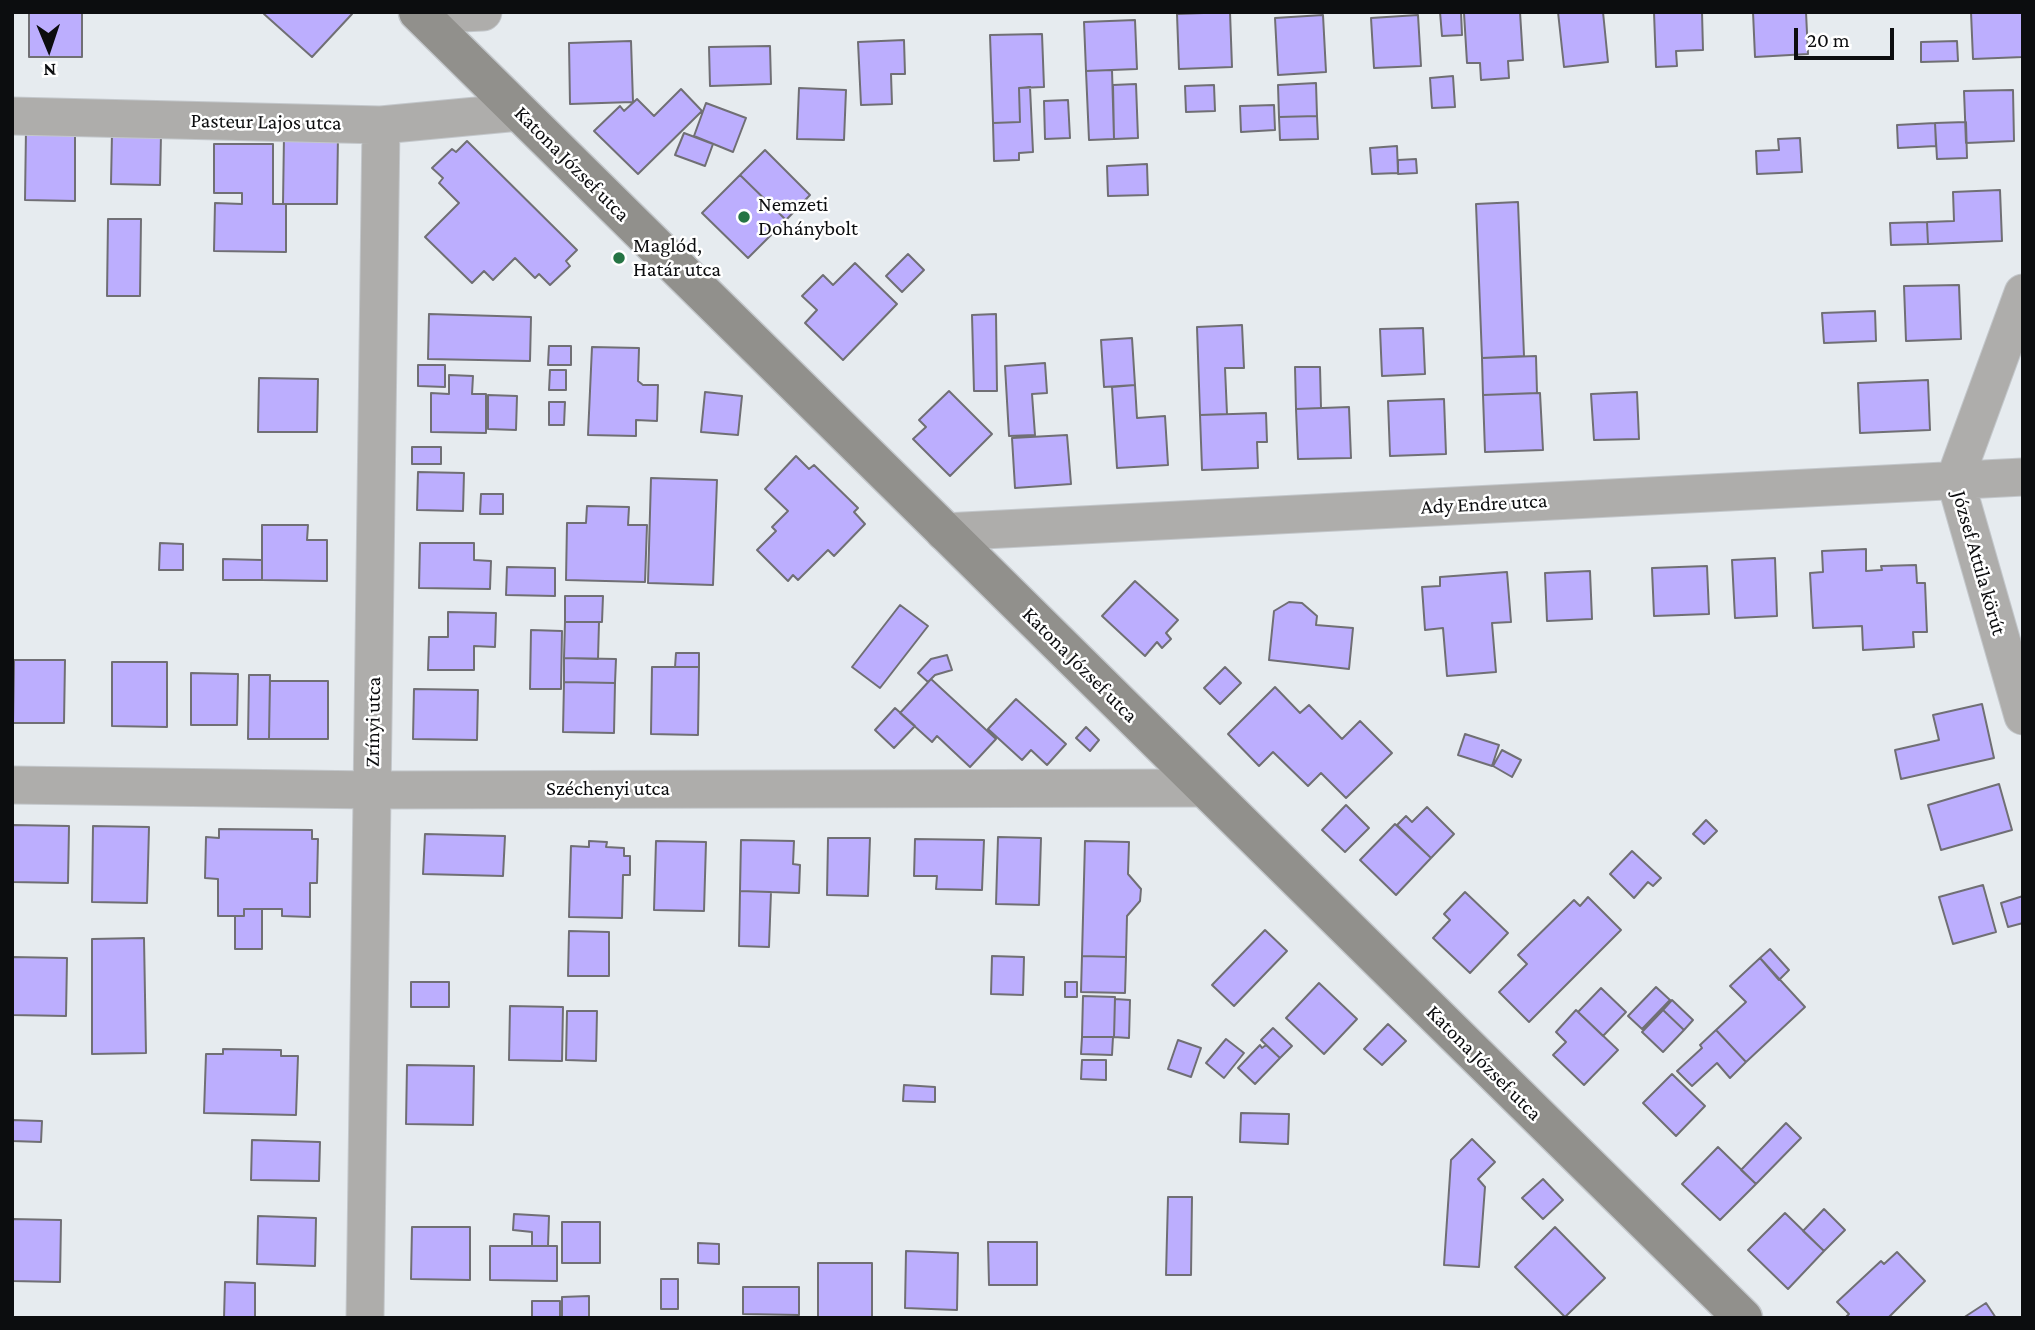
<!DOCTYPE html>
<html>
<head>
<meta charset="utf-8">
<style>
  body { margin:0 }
  #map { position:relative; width:2035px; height:1330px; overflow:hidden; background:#e6ebef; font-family:"Crimson Pro",serif }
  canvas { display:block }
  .frame { position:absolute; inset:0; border:14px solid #0c0d0f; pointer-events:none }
  .north { position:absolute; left:14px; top:14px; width:70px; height:70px; -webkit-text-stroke:5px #fff; paint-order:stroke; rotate:178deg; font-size:19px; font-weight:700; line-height:28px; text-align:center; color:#0c0d0f }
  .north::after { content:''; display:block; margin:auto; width:24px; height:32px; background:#0c0d0f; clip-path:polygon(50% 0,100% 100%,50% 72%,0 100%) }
  .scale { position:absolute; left:1794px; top:28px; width:100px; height:32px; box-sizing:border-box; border:4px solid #0c0d0f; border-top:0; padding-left:9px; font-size:21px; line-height:24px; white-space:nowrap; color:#0c0d0f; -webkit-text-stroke:5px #fff; paint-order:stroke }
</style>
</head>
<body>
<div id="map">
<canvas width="2035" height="1330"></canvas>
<div class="frame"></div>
<div class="north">N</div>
<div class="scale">20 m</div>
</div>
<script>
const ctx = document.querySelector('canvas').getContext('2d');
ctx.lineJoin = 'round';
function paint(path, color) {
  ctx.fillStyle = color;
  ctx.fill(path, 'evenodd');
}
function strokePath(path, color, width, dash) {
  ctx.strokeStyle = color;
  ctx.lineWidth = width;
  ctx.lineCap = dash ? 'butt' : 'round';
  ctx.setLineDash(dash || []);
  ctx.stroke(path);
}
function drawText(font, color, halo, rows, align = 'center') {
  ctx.font = font + ' "Crimson Pro",serif';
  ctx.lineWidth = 5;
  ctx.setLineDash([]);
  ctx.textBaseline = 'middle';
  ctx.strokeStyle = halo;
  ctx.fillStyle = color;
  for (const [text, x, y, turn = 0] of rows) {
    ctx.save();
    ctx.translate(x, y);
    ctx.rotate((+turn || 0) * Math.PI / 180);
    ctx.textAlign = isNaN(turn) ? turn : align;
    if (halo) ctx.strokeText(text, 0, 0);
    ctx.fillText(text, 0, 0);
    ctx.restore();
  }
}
const building = new Path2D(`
  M29,12H82V57H29Z
  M266,12H349L352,14L312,57L264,14Z
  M1230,12L1232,67L1179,69L1177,14Z
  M1440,12H1461L1462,35L1442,36Z
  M1520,12L1523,60L1508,61L1509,78L1481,80L1480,63H1467L1464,13Z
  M1558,12H1603L1608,62L1564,67Z
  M1654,12H1702L1703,50L1676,51L1677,66L1656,67Z
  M1753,12H1806L1808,54L1755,57Z
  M1971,12H2023V57L1973,59Z
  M1323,15L1326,72L1278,75L1275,18Z
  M1418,15L1421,66L1374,68L1371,18Z
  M1135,20L1137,69L1086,71L1084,22Z
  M1042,34L1044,87L1019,88L1020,122L993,123L990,35Z
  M904,40L905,74H891L892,104L861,105L858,42Z
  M631,41L633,102L570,104L569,43Z
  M1957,41L1958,61L1921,62V42Z
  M770,46L771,84L710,86L709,47Z
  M1112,70L1114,139L1089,140L1086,71Z
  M1453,76L1455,107L1432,108L1430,78Z
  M1316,83L1317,116L1279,117L1278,85Z
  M1136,84L1138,138L1114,139L1113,85Z
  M1214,85L1215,111L1186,112L1185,86Z
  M1030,87L1033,152L1019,153V160L994,161L993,123L1020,122L1019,88Z
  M799,88L846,90L844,140L797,139Z
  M681,89L702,111L638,174L594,131L620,106L624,111L637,99L654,116Z
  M2013,90L2014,141L1966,143L1964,91Z
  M1068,100L1070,138L1045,139L1044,101Z
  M706,103L746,118L733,152L694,136Z
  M1274,105L1275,130L1241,132L1240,106Z
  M1317,116L1318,139L1280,140L1279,117Z
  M1966,122L1967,158L1937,159L1935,123Z
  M1935,123L1936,146L1898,148L1897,125Z
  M26,129L75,130V201L25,200Z
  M112,133L161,134L160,185L111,184Z
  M684,133L713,144L705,166L675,155Z
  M284,135H338L337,204H283Z
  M1800,138L1802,172L1757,174L1756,151L1779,150L1778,139Z
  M467,141L577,250L566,261L570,266L550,285L539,274L535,278L515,258L493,280L484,271L472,283L425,237L459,203L439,183L443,178L432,168L452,149L456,152Z
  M214,144H273V204H286V252L214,251L215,203L242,204V193H214Z
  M1397,146L1398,173L1372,174L1370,148Z
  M765,150L810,195L786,220L740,175Z
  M1416,159L1417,173L1398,174V160Z
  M1147,164L1148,195L1108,196L1107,166Z
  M740,175L786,220L748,258L702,213Z
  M2000,190L2002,241L1928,244L1927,222L1954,221L1953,192Z
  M1518,202L1524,356L1482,358L1476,204Z
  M108,219H141L140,296H107Z
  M1927,222L1928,244L1891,245L1890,223Z
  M908,254L924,270L902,292L886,276Z
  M855,263L897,304L843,360L805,323L817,310L802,296L823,275L833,285Z
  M1959,285L1961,339L1906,341L1904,286Z
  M1875,311L1876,341L1824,343L1822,313Z
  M429,314L531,317L530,361L428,359Z
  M996,314L997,391H974L972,315Z
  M1242,325L1244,368H1225L1227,414L1200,415L1197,327Z
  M1423,328L1425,374L1382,376L1380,329Z
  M1132,338L1135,385L1104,387L1101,340Z
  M549,346H571V365H548Z
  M592,347L639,348L638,381L643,385H658L657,421L636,420V436L588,435Z
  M1536,356L1537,393L1483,395L1482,358Z
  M1045,363L1047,393L1032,394L1035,435L1009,436L1005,366Z
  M418,365H445V387L418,386Z
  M1295,367H1320L1321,408L1296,409Z
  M550,370H566V390H549Z
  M449,375L473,376L472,394H486V433L431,432V393L449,394Z
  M259,378L318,379L317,432H258Z
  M1928,380L1930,430L1860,433L1858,383Z
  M1135,385L1137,418L1165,416L1168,465L1117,468L1112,387Z
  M949,391L992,434L950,476L913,439L926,427L919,420Z
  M705,392L742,396L738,435L701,432Z
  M1637,392L1639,439L1594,440L1591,394Z
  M1540,393L1543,450L1485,452L1483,395Z
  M488,395L517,396L516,430L488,429Z
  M1444,399L1446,454L1390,456L1388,401Z
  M549,402H565L564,425H549Z
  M1349,407L1351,458L1298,459L1296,409Z
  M1266,413L1267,442H1257L1258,468L1202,470L1200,415Z
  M1067,435L1071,484L1015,488L1012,438Z
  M412,447H441V464H412Z
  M796,456L809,469L814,465L858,508L854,512L865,524L834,556L828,550L798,580L793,575L788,581L757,550L776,531L772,527L788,511L765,489Z
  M418,472L464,473L463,511L417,510Z
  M651,478L717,480L713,585L648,583Z
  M481,494H503V514H480Z
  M587,506L629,507L628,525H647L645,582L566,580L567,523H586Z
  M262,525H308L307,540H327V581L262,580Z
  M160,543L183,544V570H159Z
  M420,543H474V560L491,561L490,589L419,588Z
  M1866,549V571L1882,570L1881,566L1916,565L1917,583H1925L1927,632H1913L1914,647L1863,650L1862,626L1813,628L1810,573L1823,572L1822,551Z
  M1775,558L1777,616L1735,618L1732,560Z
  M223,559L262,560V580H223Z
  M1707,566L1709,614L1654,616L1652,568Z
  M507,567L555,568V596L506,595Z
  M1590,571L1592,619L1547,621L1545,573Z
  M1507,572L1511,622L1492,623L1496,672L1447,676L1443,628L1425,630L1422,587L1440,586V577Z
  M1135,581L1178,620L1166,633L1171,639L1162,648L1157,642L1145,656L1102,616Z
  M565,596H603L602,622H565Z
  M1289,602L1302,603L1317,616L1316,625L1353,628L1349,669L1269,660L1274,611Z
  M900,605L928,626L880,688L852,667Z
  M448,612L496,613L495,647L474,646V670H428L429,637H448Z
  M565,622H599L598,659L564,658Z
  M531,630L562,631L561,689H530Z
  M676,653H699V667H675Z
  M947,655L952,670L935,675L928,682L918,673L931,659Z
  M564,658L616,659L615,683L564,682Z
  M14,660H65L64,723H13Z
  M112,662H167V727L112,726Z
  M652,667H699L698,735L651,734Z
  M1225,667L1241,683L1220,704L1204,688Z
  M191,673L238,674L237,725H191Z
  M249,675H270L269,739H248Z
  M931,679L996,739L970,767L937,736L932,742L900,713Z
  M270,681H328V739H269Z
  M564,682L615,683L614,733L563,732Z
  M1275,687L1300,713L1309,705L1342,739L1360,721L1392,753L1346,798L1321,773L1308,786L1273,752L1259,766L1228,734Z
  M414,689L478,690L477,740L413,739Z
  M1016,699L1066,744L1047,765L1031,750L1022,760L988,729Z
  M1982,704L1994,758L1901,779L1895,750L1939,740L1933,715Z
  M895,708L915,726L894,748L875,730Z
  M1086,727L1099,740L1090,751L1076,738Z
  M1465,734L1499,745L1492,766L1458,755Z
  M1502,750L1521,760L1512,777L1493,766Z
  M1999,784L2012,830L1941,850L1928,805Z
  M1346,805L1369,828L1345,852L1322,830Z
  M1427,807L1454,834L1431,858L1397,825L1406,816L1412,822Z
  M1706,820L1717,831L1704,844L1693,834Z
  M1395,824L1431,858L1396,895L1360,860Z
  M13,825L69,826L68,883L12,882Z
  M93,826L149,827L147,903L92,902Z
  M219,829L312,830V839H318L317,883H310V917L282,916V909H244V916H218V879L205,878L206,837L219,838Z
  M425,834L505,836L503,876L423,874Z
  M998,837L1041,838L1039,905L996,904Z
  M828,838H870L868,896L827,895Z
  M915,839L984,840L982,890L936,889L937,876H914Z
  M741,840L794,841L793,864L800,865L799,893L740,891Z
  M589,841L607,842L606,847L624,848V856H630V875H623L622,918L569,917L571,846L589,847Z
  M656,841L706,842L704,911L654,910Z
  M1085,841L1129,842L1128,874L1141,889L1140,901L1127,916L1126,957L1082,956Z
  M1632,851L1661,878L1653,886L1648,882L1634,898L1610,874Z
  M1983,885L1996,932L1953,944L1939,897Z
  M740,891L771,892L769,947L739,946Z
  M1465,892L1508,933L1470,973L1433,938L1450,920L1444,914Z
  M2023,896V923L2008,927L2001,903Z
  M1588,897L1621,930L1529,1022L1499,992L1527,964L1518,955L1574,900L1580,906Z
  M244,909H262V949H235V916H244Z
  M1265,930L1287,951L1234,1006L1212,985Z
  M569,931L609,932V976H568Z
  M144,938L146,1053L92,1054V939Z
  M1770,949L1789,970L1779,980L1760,958Z
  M992,956L1024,957L1023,995L991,994Z
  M1082,956L1126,957L1125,993L1081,992Z
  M12,957L67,958L66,1016L12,1015Z
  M1760,958L1805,1007L1746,1062L1716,1030L1746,1002L1730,986Z
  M411,982H449V1007H411Z
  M1065,982H1077V997H1065Z
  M1319,983L1357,1019L1324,1054L1286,1018Z
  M1656,987L1670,1000L1642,1029L1628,1016Z
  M1601,988L1626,1012L1603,1036L1578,1012Z
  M1083,996L1115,997L1114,1037H1082Z
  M1115,999L1130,1000L1129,1038L1114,1037Z
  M1672,1000L1693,1020L1684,1030L1663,1010Z
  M510,1006L563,1007L562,1061L509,1060Z
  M1576,1010L1618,1050L1584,1085L1553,1055L1566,1042L1556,1032Z
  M1663,1010L1684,1030L1663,1052L1642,1032Z
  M567,1011H597L596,1061L566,1060Z
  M1388,1024L1406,1041L1382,1065L1364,1049Z
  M1273,1028L1292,1046L1280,1058L1261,1040Z
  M1716,1030L1746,1062L1730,1078L1717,1063L1692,1086L1677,1071L1702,1048L1700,1045Z
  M1082,1037H1113L1112,1055L1081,1054Z
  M1226,1039L1244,1053L1224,1078L1206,1063Z
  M1178,1040L1201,1048L1191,1077L1168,1069Z
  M1260,1045L1262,1048L1266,1045L1280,1058L1255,1084L1238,1068Z
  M223,1049L281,1050V1056H298L296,1115L204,1113L206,1054H223Z
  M1082,1060H1106V1080L1081,1079Z
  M407,1065L474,1066L473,1125L406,1124Z
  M1672,1074L1705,1106L1676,1136L1643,1103Z
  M904,1085L935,1087V1102L903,1101Z
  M1241,1113L1289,1114L1288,1144L1240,1142Z
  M12,1120L42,1121L41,1142L12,1141Z
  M1786,1123L1801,1138L1756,1184L1741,1170Z
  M1472,1139L1495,1162L1478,1179L1485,1187L1479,1267L1444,1265L1451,1160Z
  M252,1140L320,1142L319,1181L251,1180Z
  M1718,1147L1756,1184L1720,1220L1682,1184Z
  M1543,1179L1563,1200L1543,1219L1522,1198Z
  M1168,1197H1192L1191,1275H1166Z
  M1824,1209L1845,1230L1824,1251L1803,1231Z
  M1785,1213L1824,1251L1788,1289L1748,1250Z
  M514,1214L549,1216L548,1246H532V1232L513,1230Z
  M258,1216L316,1218L315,1266L257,1264Z
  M12,1219L61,1220L60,1282L12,1281Z
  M562,1222H600V1263H562Z
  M412,1227H470V1280L411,1279Z
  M1555,1227L1605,1278L1565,1317L1515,1267Z
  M988,1242H1037V1285H989Z
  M698,1243L719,1244V1264L698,1263Z
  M490,1246H557V1281L490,1280Z
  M906,1251L958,1253L957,1310L905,1308Z
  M1897,1252L1925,1281L1888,1318H1845L1849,1314L1837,1302L1881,1261L1884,1264Z
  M818,1263H872V1318H818Z
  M661,1279H678V1309H661Z
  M225,1282L255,1283V1318H224Z
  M743,1287H799V1315L743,1314Z
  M589,1296V1318H562V1297Z
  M532,1301H560V1318H532Z
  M1986,1303L1996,1318H1963Z`);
const street = new Path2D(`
  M421,15L483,12
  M12,116L381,125L519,112
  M2023,293L1955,479L2023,716
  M944,532L2023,477
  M12,785L372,790L1204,788
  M365,1318L381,125`);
const secondary = new Path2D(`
  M418,12L1743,1318`);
const markers = [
  [744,217,7,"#257444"],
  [619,258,7,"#257444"]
];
const streetNames = [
  ["Pasteur Lajos utca",266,122,1],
  ["Katona József utca",572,164,45],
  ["Ady Endre utca",1484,504,-3],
  ["József Attila körút",1979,563,74],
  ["Katona József utca",1080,665,45],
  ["Zrínyi utca",373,722,-89],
  ["Széchenyi utca",608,789],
  ["Katona József utca",1484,1063,45]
];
const poiNames = [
  ["Nemzeti",758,205],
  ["Dohánybolt",758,229],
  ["Maglód,",633,246],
  ["Határ utca",633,270]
];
paint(building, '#bcaefe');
strokePath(building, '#706f74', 2);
strokePath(street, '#c3c7cb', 39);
strokePath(secondary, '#c3c7cb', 41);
strokePath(street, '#aeadab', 37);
strokePath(secondary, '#91908c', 38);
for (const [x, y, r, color] of markers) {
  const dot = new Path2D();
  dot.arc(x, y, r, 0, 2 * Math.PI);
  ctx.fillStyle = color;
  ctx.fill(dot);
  strokePath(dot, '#fff', 2.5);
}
drawText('21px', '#0c0d0f', '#fff', streetNames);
drawText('21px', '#0c0d0f', '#fff', poiNames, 'left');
</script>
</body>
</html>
